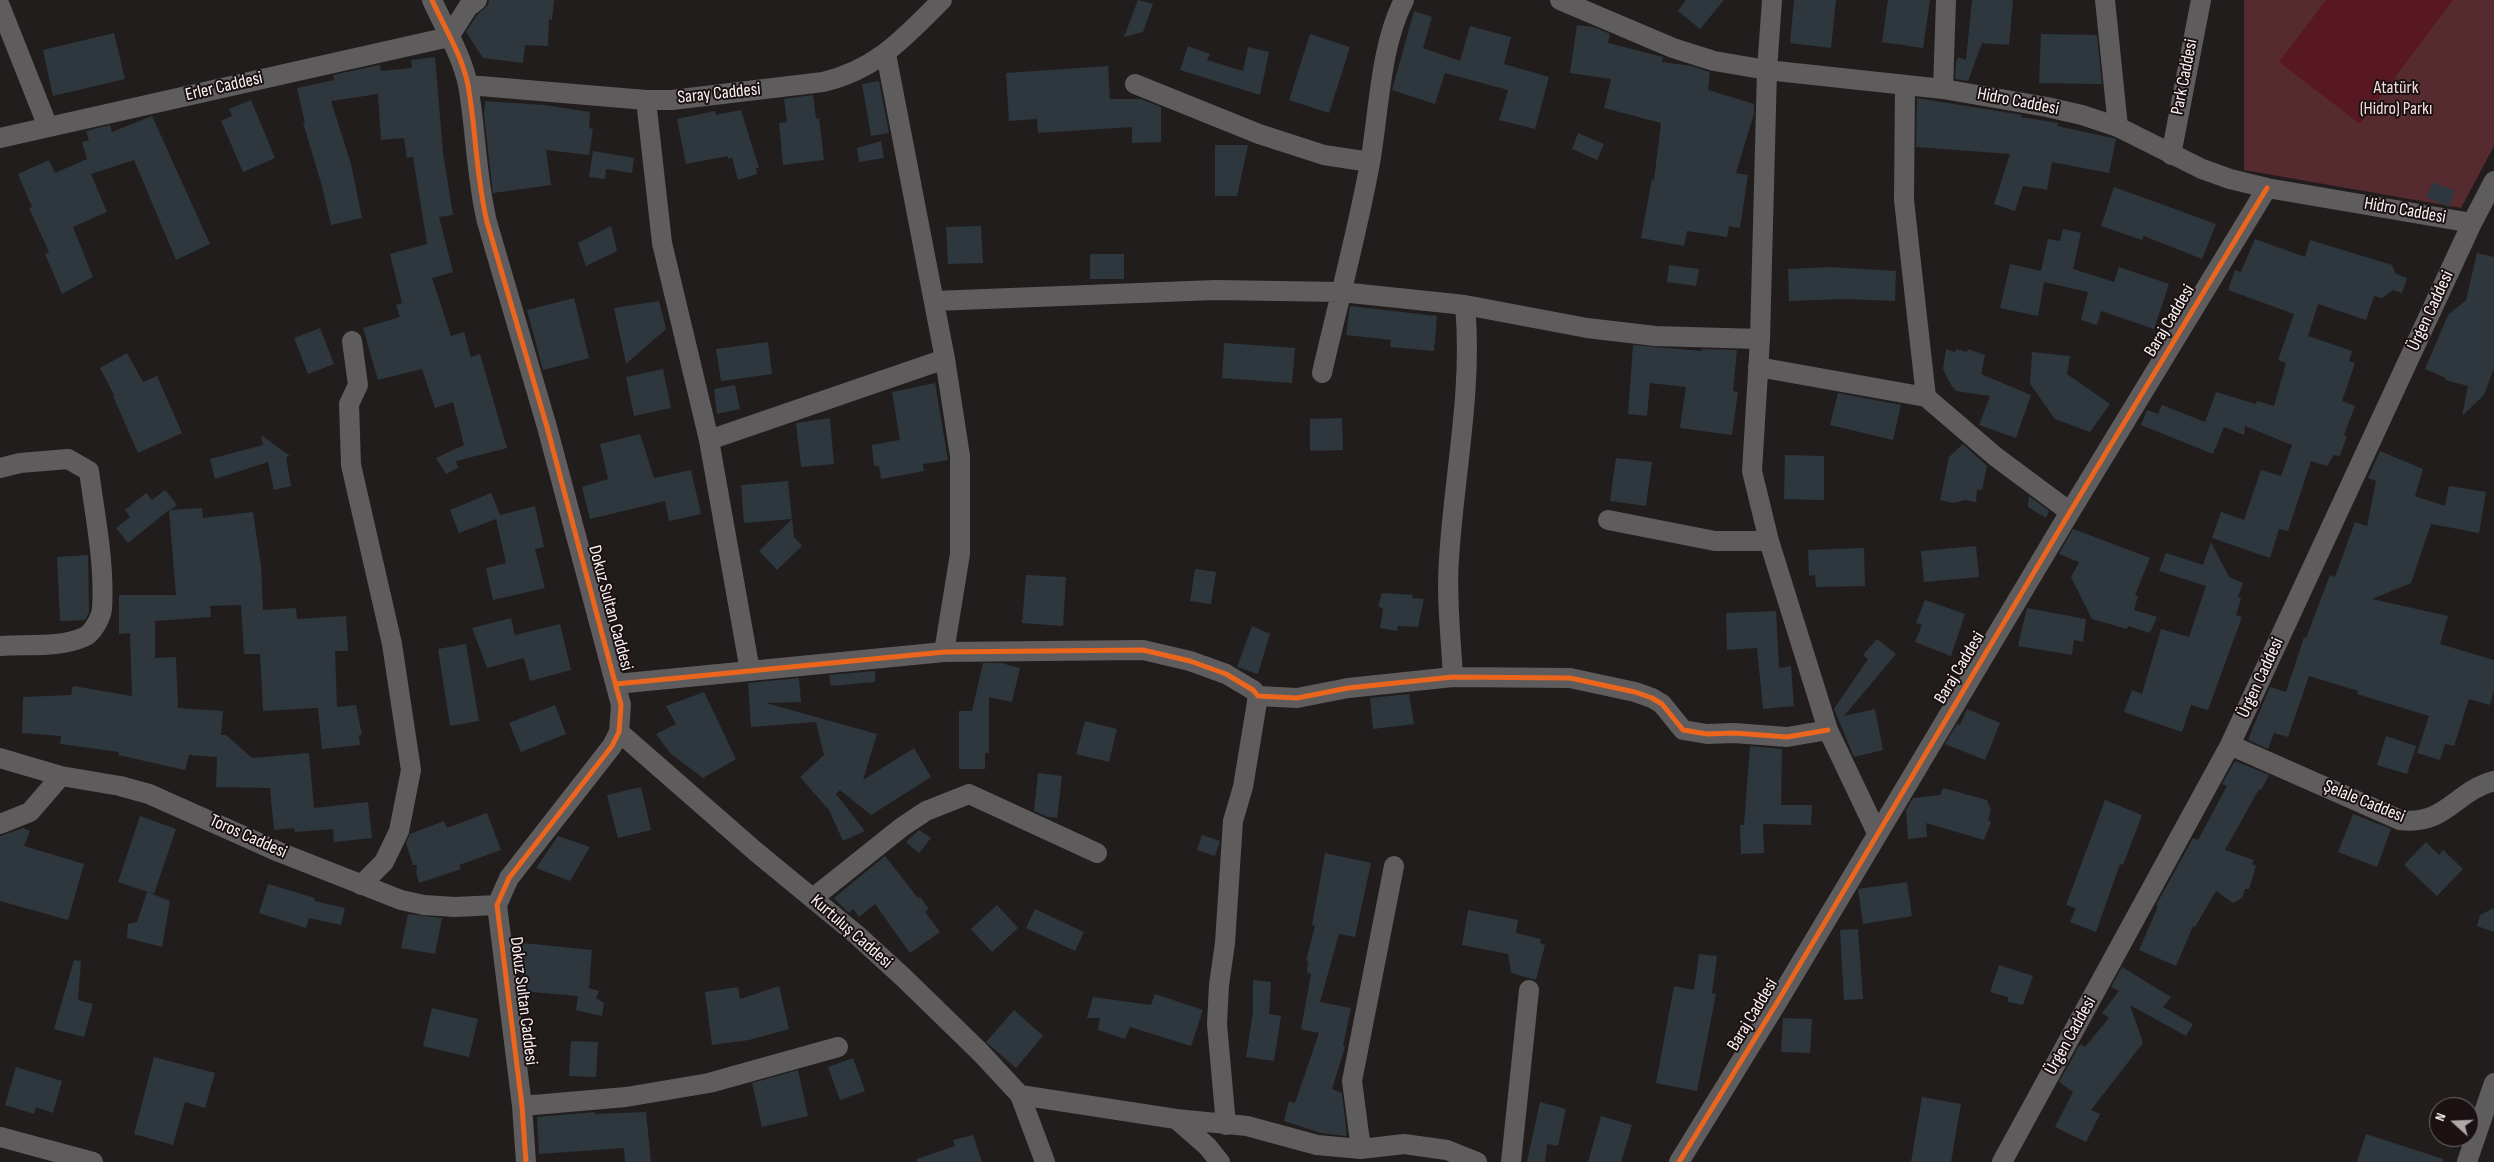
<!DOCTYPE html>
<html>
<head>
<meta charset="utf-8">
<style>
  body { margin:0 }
  #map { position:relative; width:2494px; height:1162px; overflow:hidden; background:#221d1d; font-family:"Sofia Sans Condensed",sans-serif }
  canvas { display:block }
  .north { position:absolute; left:2429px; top:1097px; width:50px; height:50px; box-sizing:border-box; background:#1b1112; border:1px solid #746b6c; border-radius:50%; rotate:290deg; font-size:14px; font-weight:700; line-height:20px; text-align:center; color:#faf2f3 }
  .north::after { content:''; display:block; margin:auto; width:18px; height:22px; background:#aea7a8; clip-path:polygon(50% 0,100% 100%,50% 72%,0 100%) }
</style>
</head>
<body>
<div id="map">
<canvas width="2494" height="1162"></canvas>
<div class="north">N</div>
</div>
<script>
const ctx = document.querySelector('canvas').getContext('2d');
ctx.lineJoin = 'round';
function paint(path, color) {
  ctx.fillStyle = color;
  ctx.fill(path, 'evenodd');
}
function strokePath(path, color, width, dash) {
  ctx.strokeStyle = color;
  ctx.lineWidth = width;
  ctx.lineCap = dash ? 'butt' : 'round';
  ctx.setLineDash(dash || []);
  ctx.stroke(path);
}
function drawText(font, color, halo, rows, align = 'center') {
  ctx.font = font + ' "Sofia Sans Condensed",sans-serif';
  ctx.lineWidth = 4;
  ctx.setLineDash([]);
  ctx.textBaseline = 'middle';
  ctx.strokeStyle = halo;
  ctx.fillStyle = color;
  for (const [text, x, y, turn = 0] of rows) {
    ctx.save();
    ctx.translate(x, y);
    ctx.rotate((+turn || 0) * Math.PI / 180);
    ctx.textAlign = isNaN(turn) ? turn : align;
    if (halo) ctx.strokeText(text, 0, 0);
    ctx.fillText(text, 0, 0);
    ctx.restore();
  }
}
const green = new Path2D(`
  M2244,0H2494V146L2461,208L2244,170Z`);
const water = new Path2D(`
  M2326,0H2453L2360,124L2279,62Z`);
const building = new Path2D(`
  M489,0H554L552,20L549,19L548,46L525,45L523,63L483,58L466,32L477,15L488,5Z
  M1138,0L1153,4L1143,32L1124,37Z
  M1686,0H1724L1700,29L1678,11Z
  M1794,0H1836L1831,48L1790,43Z
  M1888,0H1930L1923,48L1882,42Z
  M1972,0H2013L2009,45L1982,43L1968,81L1955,79L1956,62L1958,57L1966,60Z
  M1414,11L1432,17L1423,48L1460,61L1470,26L1511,37L1504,64L1549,77L1535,129L1499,120L1508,90L1445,73L1435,104L1392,90Z
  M1577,25L1594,27L1610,34L1608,43L1663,57L1662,62L1691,66L1710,72L1708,90L1754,104V114L1736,173L1748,175L1740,228L1729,226L1727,237L1687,231L1684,246L1641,238L1652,179L1654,180L1661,123L1604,108L1611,79L1570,73Z
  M114,33L125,79L53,96L43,50Z
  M1310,34L1350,47L1329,113L1289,100Z
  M2041,34L2097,35L2102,84L2039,83Z
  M1188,46L1210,54L1207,60L1243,71L1248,47L1269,52L1260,95L1180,70Z
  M435,57L443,153L453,215L439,217L453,272L432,278L451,336L464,332L471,357L480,354L507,448L456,461L458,468L446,474L436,458L464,445L453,402L435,408L422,369L378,380L363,328L400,317L396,305L402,303L390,254L427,244L413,157L407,158L404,138L381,140L378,94L331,101L351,164L362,218L331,225L322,186L303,123H305L297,88L334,80L333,75L374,66L380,65L381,71L412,68L411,60Z
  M1108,66L1110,99H1141L1161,107V142L1132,143V127L1038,133L1037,119L1009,121L1006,73Z
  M879,81L889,133L871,136L862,84Z
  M813,95L816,119L819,118L824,160L783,165L779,123L787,122L784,99Z
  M1917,98L2022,115L2021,117L2058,123L2057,126L2113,138L2116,139L2109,173L2052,162L2047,190L2023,186L2015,211L1994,204L2010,154L1916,147Z
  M251,100L275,158L243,172L221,121L232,116L229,109Z
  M485,101L544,105L590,112L589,128L593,129L589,155L546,150L551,185L493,193L484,115Z
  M741,110L759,168H756L757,174L738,180L732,158L728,159V156L686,164L677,119L715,111L716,115Z
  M152,116L210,244L176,260L134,160L91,174L107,212L73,227L93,277L62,294L45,254L49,252L29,208L32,207L18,174L49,160L55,173L87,159L82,142L89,140L86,131L110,125L112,132Z
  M1578,133L1604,144L1597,160L1572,149Z
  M881,141L884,158L859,162L857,148Z
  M1215,145H1248L1237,196H1215Z
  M593,151L634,158L632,173L606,169L605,179L589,177Z
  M2433,182L2455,191L2449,207L2426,197Z
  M2114,187L2216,224L2202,259L2144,236L2142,240L2101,226Z
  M611,226L617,251L586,266L578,243Z
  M981,226L983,263L948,264L946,227Z
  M2063,229L2081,233L2073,269L2114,282L2119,267L2169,284L2154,329L2101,311L2097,325L2081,320L2088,292L2044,282L2038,316L2000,308L2010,264L2041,271L2048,239L2060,241Z
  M2255,239L2305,257L2310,240L2392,265L2396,274L2407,278L2402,293L2393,290L2382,298L2374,296L2366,320L2318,304L2308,336L2352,351L2349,361L2355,363L2342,401L2355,406L2344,435L2347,436L2340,456L2334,455L2327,466L2311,461L2288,531L2279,529L2270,558L2212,538L2221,512L2244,520L2261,470L2281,476L2292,445L2245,426L2244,435L2224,427L2213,454L2141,425L2147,410L2158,414L2162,405L2205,422L2216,392L2256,404L2257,401L2274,406L2286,363L2278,360L2294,314L2228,290L2235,270L2241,272Z
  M2477,253L2494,257V368L2484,395L2462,416L2468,386L2445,380L2446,378L2425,369L2448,315L2466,300Z
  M1090,254H1124V279H1090Z
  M1669,265L1699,269L1696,286L1667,282Z
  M1830,267L1896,271L1895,301L1843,299L1789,301L1788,269Z
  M574,298L589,358L543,370L527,310Z
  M659,301L666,329L626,364L614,308Z
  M1350,306L1437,316L1434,351L1390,347L1391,340L1346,335Z
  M320,328L334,364L308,374L294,338Z
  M768,342L772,374L721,381L716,349Z
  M1224,343L1295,348L1292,383L1222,378Z
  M1633,345L1702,351V349L1737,350L1733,391L1738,392L1732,435L1680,428L1686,387L1650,383L1647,416L1628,414Z
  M1946,349L1955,352L1956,349L1967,352L1968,349L1985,355L1981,374L2031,395L2016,438L1979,425L1990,396L1956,391L1951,385L1943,369Z
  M2032,352L2070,356L2067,374L2110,404L2090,432L2055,419L2030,384Z
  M127,353L143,382L157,376L182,433L138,453L113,396L114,395L100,368Z
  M663,369L671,408L634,416L626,377Z
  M935,383L948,460L923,464L924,471L881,479L879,466H874L872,445L900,440L892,392Z
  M735,385L740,409L717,414L714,389Z
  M1838,393L1901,405L1893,440L1830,425Z
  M830,418L834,464L801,467L796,423Z
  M1342,418L1343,450L1310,451V419Z
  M640,434L654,478L691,470L701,514L669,521L665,501L590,519L582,487L608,479L600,444Z
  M261,435L290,456L286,457L291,486L274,490L268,462L215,479L210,459L263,445Z
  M1963,444L1987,466L1982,490H1977L1976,502L1965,500L1954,503L1940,500L1949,457Z
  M2380,451L2423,469L2415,496L2445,506L2449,486L2486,492L2479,533L2431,524L2411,583L2372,599L2448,616L2440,644L2494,660V690L2490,705L2469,699L2454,746L2445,744L2440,760L2417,753L2429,716L2357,694L2358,691L2309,676L2288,737L2274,733L2268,749L2248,740L2253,727L2270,687L2286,692L2304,637L2306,638L2330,575L2335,577L2355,522L2367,526L2376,481L2368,478Z
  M1785,455L1824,456V500L1784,499Z
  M1616,458L1652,462L1646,506L1610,501Z
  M788,481L792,519L744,523L741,485Z
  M165,490L177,505L170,510L202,508L203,518L253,512L261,566L263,610L296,608L297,619L346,616L348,651H335L337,707L356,705L362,735H359L360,745L322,749L318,708L263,711L260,654H244L241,605L210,606L211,617L155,621V658L176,657L178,708L223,711L221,735H226L252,758L309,753L314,808L368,802L372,838L334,842L333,829L295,832L294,828L274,830L270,788L216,787L217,757L189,755L185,770L118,755L119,752L60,744L61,736L22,733L23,697L71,695L73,686L132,696L130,633L119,634V595H176L169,510L128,543L116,528L130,517L125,510L146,493L152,500Z
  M491,493L500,515L535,506L544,547L535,549L545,588L493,600L486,568L506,563L496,519L459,533L450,510Z
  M2029,496L2049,511L2046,518L2028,507Z
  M792,519L794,537L802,546L777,570L759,551Z
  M2073,529L2150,558L2135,595L2138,596L2134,610L2157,617L2150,633L2128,626L2127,629L2092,619L2071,577L2079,562L2059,554Z
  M2211,542L2229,577L2243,583L2238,597L2241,598L2236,615L2242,617L2208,710L2191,705L2182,732L2124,712L2132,690L2142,694L2161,629L2189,637L2206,586L2159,571L2166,553L2203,565Z
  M1976,546L1979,577L1924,582L1921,551Z
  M1864,548L1865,586L1816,587L1815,575L1809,576L1808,550Z
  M88,555L89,612L85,620L60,621L57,557Z
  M1195,569L1216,572L1211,604L1190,601Z
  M1026,575L1066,577L1063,626L1022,623Z
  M1382,593L1413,595L1412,598L1424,599L1418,627L1398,626L1397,631L1380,628L1383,609L1378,606Z
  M1925,600L1965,614L1951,656L1915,642L1922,625L1916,623Z
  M2027,608L2086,619L2083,642L2074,640L2072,655L2018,646Z
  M1776,611L1779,668L1791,666L1794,706L1763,709L1757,648L1727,650L1726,613Z
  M511,618L515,635L560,624L571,670L530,681L524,658L487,668L472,628Z
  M1252,626L1270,634L1258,674L1237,667Z
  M1877,639L1896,654L1844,716L1875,709L1883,750L1854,757L1834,709L1868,659L1863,655Z
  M466,644L479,721L450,726L438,649Z
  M983,663H1001L1020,668L1012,702L989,697V753H985V769H959V711H972Z
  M875,671V682L831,686L829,675Z
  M799,678L801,702L766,703L877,734L863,780L914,748L931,777L871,815L840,790L836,794L865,831L843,841L829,810L800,777L824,755L816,722L751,727L748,683Z
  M704,692L736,759L703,778L671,754L656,734L676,724L666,706Z
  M1409,694L1414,724L1373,729L1370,698Z
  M555,705L566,734L521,752L509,723Z
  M1967,709L2000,723L1985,760L1945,744L1957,724L1960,725Z
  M1085,721L1117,729L1109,762L1076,754Z
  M2386,736L2416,746L2407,774L2377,765Z
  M1750,746L1782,749L1781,805H1812L1811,825L1763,824L1764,853L1741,854L1740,825H1744Z
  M2235,761L2269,775L2261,790L2259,789L2225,850L2254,860L2252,864L2256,866L2249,889H2245L2242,898L2233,903L2216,891L2195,927L2193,926L2176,966L2139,950L2158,906L2156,905L2191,842L2193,838L2198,840L2227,786L2222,784Z
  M1038,773L1062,776L1057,818L1048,817L1034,811Z
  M641,787L651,830L618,838L607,795Z
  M1943,788L1987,800L1991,810L1988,820L1991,822L1984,840L1926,823L1927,837L1908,839L1906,810L1913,798L1940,795Z
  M2105,800L2142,815L2123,865L2120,864L2096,932L2070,922L2076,908L2066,905Z
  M487,813L501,850L459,865L461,869L419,883L416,872L417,865H413L406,843L410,834L444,821L447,828Z
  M2353,814L2391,829L2377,867L2338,852Z
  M140,816L176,829L154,894L118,882Z
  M23,828L30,831L24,846L84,864L68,920L0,901V836Z
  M919,830L931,838L919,853L906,842Z
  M1202,835L1220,841L1215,856L1197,850Z
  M558,836L590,847L570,881L536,868Z
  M2426,842L2439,855L2443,850L2463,869L2437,896L2404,865Z
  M1325,853L1371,863L1355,937L1339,934L1320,1002L1351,1008L1343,1046L1345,1047L1332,1089L1342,1093L1347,1135L1345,1136L1321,1133L1284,1121L1289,1101L1295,1103L1319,1033L1301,1029L1311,974L1307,972L1308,961H1306L1315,926L1312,925Z
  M885,856L918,898L920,897L929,909L925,912L940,932L910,953L875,904L859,917L853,909L849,913L834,898Z
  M1907,882L1912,916L1863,924L1858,889Z
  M268,884L315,898L314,901L345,908L341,925L309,918L306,928L259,913Z
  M147,892L170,901L162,947L127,938L128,924L137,922Z
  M997,905L1018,928L992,952L971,929Z
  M2494,908V932L2477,926L2480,915Z
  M1035,909L1084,932L1075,951L1026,928Z
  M1468,910L1518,920L1516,933L1541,939L1540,943L1545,945L1536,980L1511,973L1508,954L1462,945Z
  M408,914L442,918L435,954L401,948Z
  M1858,929L1863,999L1844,1000L1840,930Z
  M523,943L592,950L589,988L599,991L596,998L604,1003L602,1016L576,1010L578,996L520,991Z
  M1699,954L1717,956L1712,993L1716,994L1697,1091L1656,1083L1674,986L1694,990Z
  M74,960L81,961L78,1000L93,1004L84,1037L54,1029Z
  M1999,965L2033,976L2023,1005L2008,1002V997L1990,992Z
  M2122,967L2171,997L2163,1007L2193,1024L2186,1036L2130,1005L2143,1043L2091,1110L2100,1114L2086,1142L2055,1127L2073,1092L2059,1082L2079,1046L2081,1044L2085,1047L2109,1018L2102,1013L2119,991L2111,987Z
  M1253,980L1271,982L1269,1014L1281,1016L1274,1061L1246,1057L1253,1012Z
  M779,986L789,1029L749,1040L712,1045L705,992L738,987L740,999Z
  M1155,994L1203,1010L1191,1046L1130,1027L1125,1039L1098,1030L1100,1018H1087L1093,997L1151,1005Z
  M432,1008L478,1019L469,1057L423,1046Z
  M1014,1010L1043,1036L1016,1068L986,1042Z
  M1783,1018L1812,1019L1810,1053L1781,1052Z
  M571,1041L598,1042L596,1077L569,1076Z
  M154,1057L215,1073L205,1108L185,1102L173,1145L134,1134Z
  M853,1058L865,1091L840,1100L828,1067Z
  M16,1067L62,1081L53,1113L36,1107L34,1114L5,1105Z
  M798,1070L808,1116L762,1127L752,1083Z
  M1922,1097L1961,1104L1951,1162H1911Z
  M1540,1102L1566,1109L1558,1146L1547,1144L1545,1162H1527Z
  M595,1112V1114L646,1112L651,1162H625L624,1148L539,1154L537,1117Z
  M1601,1116L1632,1125L1621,1162H1588Z
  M2366,1134L2443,1159V1162H2357Z
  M973,1135L982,1162H917V1159L955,1146L953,1140Z`);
const minor = new Path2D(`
  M432,0C444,27 462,55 468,85C476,130 476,177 487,222L547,427L621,705L619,732L612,746L509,878L497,905L522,1106L526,1162
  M1560,0L1673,48L1714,61L1767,70L1943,89L2047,107L2082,115L2118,127L2202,169L2230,179L2267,188L2472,223
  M1772,0L1767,70L1760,339L1752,471L1769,541L1828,730L1877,833
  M2105,0L2118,127
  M0,6L48,127
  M449,37L468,7L477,0
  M886,54L945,359L960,456V554L944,652
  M1135,84L1259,134L1324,155L1370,162
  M468,85L646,100H672L823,82C877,69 904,38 942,0
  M1943,89L1946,0
  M646,100L662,243L709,440L750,671
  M0,138L449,37
  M2171,155L2201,0
  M934,301L1215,290L1341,292L1465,305L1587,328L1655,336L1760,339
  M352,341L358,385L349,404L351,465L392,644L411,770L399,831L384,862L361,885
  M1758,367L1926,397L1904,200L1905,86
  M1322,373C1338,303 1357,234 1370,163C1379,112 1380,46 1404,0
  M1926,397L1996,457L2070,512
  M709,440L945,359
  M0,468L20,463L68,459L89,471C95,516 105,564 102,609C101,618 92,634 84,637C60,648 26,644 0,646
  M1608,520L1715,541H1769
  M1453,677C1451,638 1446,598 1449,559C1454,475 1473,390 1465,305
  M616,684L944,652L1143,650L1190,661L1226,674L1253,690L1258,696L1297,698L1348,688L1453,677L1570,678L1635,692L1652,698L1662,704L1683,730L1707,734L1734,733L1787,737L1828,730
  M619,732L755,851L857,935L904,978L980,1052L1020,1095L1045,1162
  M2230,745L2400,820C2446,826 2455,791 2494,781
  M0,758L61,776L120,786L149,794L279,852L401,900L424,905L455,907L497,905
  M0,824L30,812L61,776
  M813,898L902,827L926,811L969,794L1097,853
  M1020,1095L1176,1119L1207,1146L1220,1162
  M522,1106L626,1097L709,1083L838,1047
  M1176,1119L1247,1126L1317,1145L1361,1149L1404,1144L1447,1150L1477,1162
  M1226,1125L1217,1024L1219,985L1225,943L1233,821L1243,787L1258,696
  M0,1137L93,1162
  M1361,1149L1352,1081L1394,866
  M1511,1162L1529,990
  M1679,1162L1778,1001L2070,512L2267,188
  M2002,1162L2230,745L2472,223L2494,181
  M2467,1162L2494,1083`);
const cycleway = new Path2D(`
  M432,0C444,27 462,55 468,85C476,130 476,177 487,222L547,427L621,705L619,732L612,746L509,878L497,905L522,1106L526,1162
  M616,684L944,652L1143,650L1190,661L1226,674L1253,690L1258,696L1297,698L1348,688L1453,677L1570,678L1635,692L1652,698L1662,704L1683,730L1707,734L1734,733L1787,737L1828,730
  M1679,1162L1778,1001L2070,512L2267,188`);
const streetNames = [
  ["Park Caddesi",2185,77,-79],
  ["Erler Caddesi",224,87,-13],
  ["Saray Caddesi",719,94,-6],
  ["Hidro Caddesi",2018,102,11],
  ["Hidro Caddesi",2405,211,10],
  ["Ürgen Caddesi",2431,311,-65],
  ["Baraj Caddesi",2170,321,-59],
  ["Dokuz Sultan Caddesi",610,608,75],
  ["Baraj Caddesi",1960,668,-59],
  ["Ürgen Caddesi",2261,678,-65],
  ["Şelale Caddesi",2364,802,22],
  ["Toros Caddesi",248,837,24],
  ["Kurtuluş Caddesi",851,932,41],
  ["Dokuz Sultan Caddesi",523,1001,83],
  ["Baraj Caddesi",1753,1015,-59],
  ["Ürgen Caddesi",2071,1036,-61]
];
const parkNames = [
  ["Atatürk",2396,88],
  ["(Hidro) Parkı",2396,109]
];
paint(green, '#562b30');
paint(water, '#571823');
paint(building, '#2e373d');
strokePath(minor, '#5f5c5d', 20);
strokePath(cycleway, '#eb651d', 5);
drawText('18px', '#faf2f3', '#1b1112', streetNames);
drawText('18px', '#f3dbdc', '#1b1112', parkNames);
</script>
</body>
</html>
